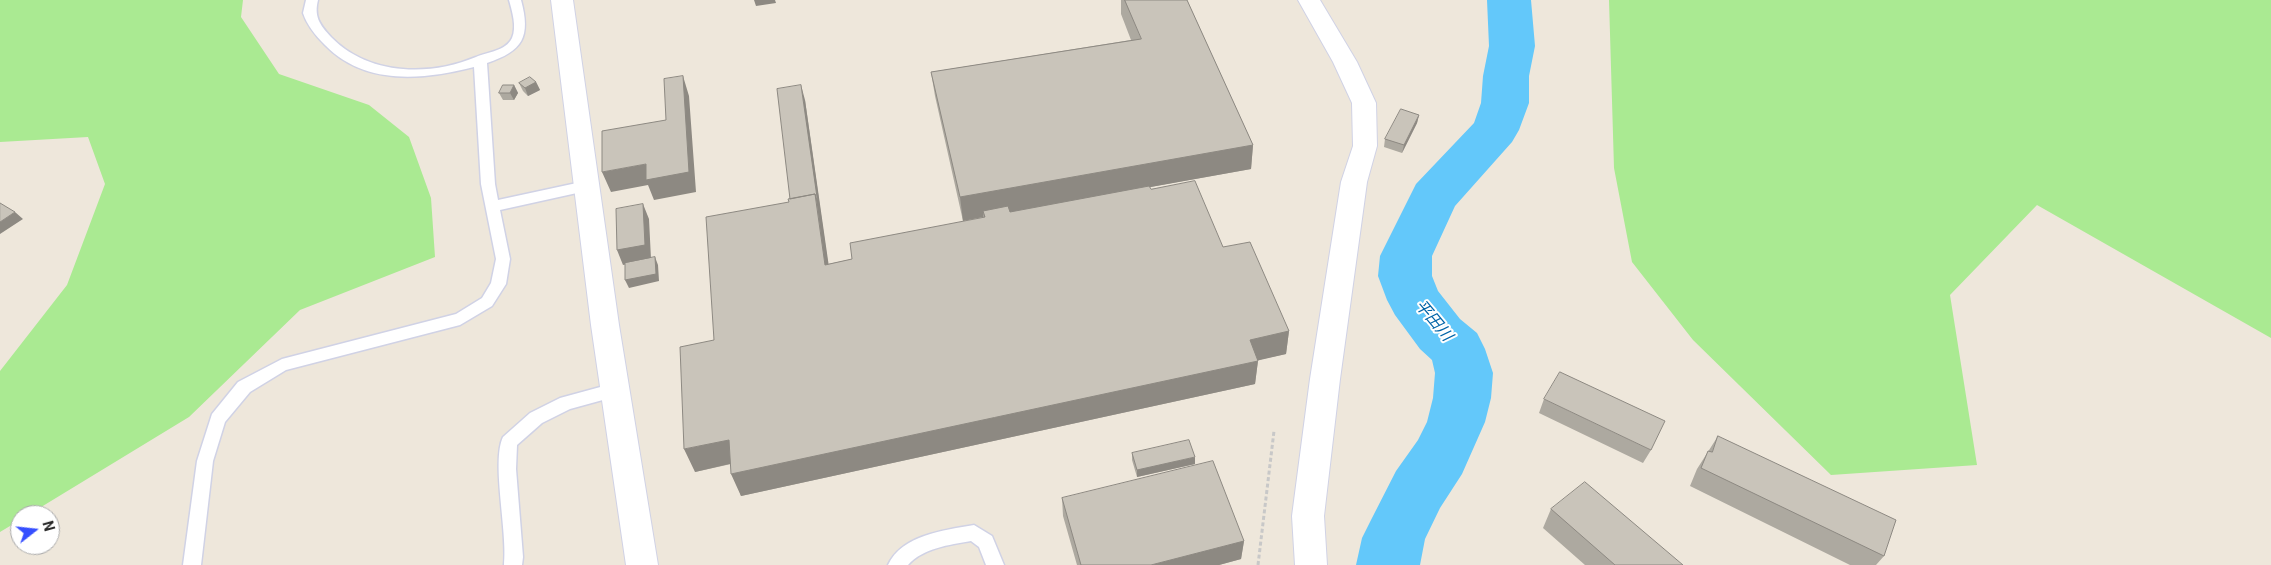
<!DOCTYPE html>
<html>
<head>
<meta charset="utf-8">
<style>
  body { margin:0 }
  #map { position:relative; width:2271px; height:565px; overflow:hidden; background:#eee7db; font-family:Roboto,sans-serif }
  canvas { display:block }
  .north { position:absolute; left:10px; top:505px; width:50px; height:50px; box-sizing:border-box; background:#fff; border:1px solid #aaa; border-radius:50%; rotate:74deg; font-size:14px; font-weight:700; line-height:20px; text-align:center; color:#2a2a2a }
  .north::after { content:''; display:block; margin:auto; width:18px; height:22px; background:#364fff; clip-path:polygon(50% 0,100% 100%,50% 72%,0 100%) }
</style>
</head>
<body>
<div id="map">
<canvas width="2271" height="565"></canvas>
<div class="north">N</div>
</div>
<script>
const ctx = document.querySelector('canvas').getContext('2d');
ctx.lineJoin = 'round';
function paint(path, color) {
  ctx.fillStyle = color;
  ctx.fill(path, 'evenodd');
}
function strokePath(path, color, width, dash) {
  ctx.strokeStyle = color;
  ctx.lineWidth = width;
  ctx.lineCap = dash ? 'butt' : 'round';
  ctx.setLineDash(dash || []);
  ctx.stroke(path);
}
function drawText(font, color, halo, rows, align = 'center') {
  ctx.font = font + ' Roboto,"Noto Sans JP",sans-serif';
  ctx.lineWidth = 4;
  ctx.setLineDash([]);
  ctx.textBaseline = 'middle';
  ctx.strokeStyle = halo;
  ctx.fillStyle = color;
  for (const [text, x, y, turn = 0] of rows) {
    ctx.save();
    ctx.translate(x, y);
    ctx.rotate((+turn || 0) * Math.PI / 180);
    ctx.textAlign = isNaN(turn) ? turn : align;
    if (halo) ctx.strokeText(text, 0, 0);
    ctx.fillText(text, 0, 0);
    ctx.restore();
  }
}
const green = new Path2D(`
  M0,0H243L241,17L279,74L369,105L409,137L431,198L435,257L300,310L189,417L28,515H20V520L0,532V371L67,285L105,184L88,137L0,142Z
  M1609,0H2271V338L2037,205L1950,295L1977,465L1831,475L1693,340L1632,262L1614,168Z`);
const river = new Path2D(`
  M1487,0H1531L1535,46L1529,76V103L1519,130L1512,142L1455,206L1432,256V276L1438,291L1460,319L1477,333L1485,349L1493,373L1491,398L1485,422L1462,474L1440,508L1425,539L1420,565H1356L1362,538L1372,518L1396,471L1418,440L1427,422L1433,398L1435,373L1432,360L1420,349L1395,315L1387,300L1378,276L1380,256L1416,184L1474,123L1481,103L1483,76L1489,46Z`);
const path = new Path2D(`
  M1258,565L1274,431`);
const service = new Path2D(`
  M306,0H318C314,16 319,24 331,37C368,75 429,77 476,57C487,52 506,51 512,38C517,27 512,11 509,0H521C531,37 523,51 487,63L495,184L498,200L586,181L591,183L593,186L591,189L586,191L500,210L510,259L506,284L492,306L460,325L286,370L250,392L225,422L213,461L201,565H183L197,461L212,414L238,382L282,359L456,314L482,298L491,283L496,259L481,184L474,67C423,80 365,86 325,45C315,35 307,25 303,13Z
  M615,383L621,385L623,390L621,395L570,409L542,423L517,445L516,469L523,557L522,565H504C508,533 491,462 503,437L530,413L560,398Z
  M974,525L992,536L1004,565H986L979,547L971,541C949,545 923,548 908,565H888C902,535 944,530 974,525Z`);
const minor = new Path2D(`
  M551,0H573L619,325L658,565H626L591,325Z`);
const tertiary = new Path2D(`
  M1298,0H1320L1357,62L1376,103L1377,146L1367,182L1340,379L1324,516L1327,565H1295L1292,516L1310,379L1341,182L1353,146L1352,103L1333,62Z`);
const wall = new Path2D(`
  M1121,0H1187L1253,145L1251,169L1150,187L1151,189L1223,247L1289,331L1286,354L1258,360L1255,384L741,496L731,464L695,472L714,340L789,202L805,100L828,264L852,259L983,217L963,221L935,96L931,72L1131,40L1121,14Z
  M536,82L540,90L528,96L523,91L519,83Z
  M514,85L518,93L514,100H503L499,93Z
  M1419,115L1417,123L1402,153L1384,147L1385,139Z
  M1544,399L1651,450L1643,463L1539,413Z
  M1718,436L1884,556L1876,565H1850L1690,486L1697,469Z
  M1132,453L1195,464L1137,477L1132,460Z
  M1062,498L1244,541L1241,559L1219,565H1077L1063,516Z
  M1551,509L1683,565H1585L1543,528Z`);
const shadedWall = new Path2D(`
  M754,0H775L776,3L756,6Z
  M683,76L689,96L696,192L654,200L648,185L611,192L602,172L646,164L651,179Z
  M536,82L540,90L528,96L525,88Z
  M514,85L518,93L514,100L510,93Z
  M801,85L805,100L832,288L825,265Z
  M1419,115L1417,123L1402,153L1404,145Z
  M1253,145L1251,169L984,217L983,211V217L963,221L960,197Z
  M643,204L649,219L651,259L623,265L617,250Z
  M15,212L23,219L0,234V222Z
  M655,257L658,265L659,281L629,288L625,280Z
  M1289,331L1286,354L1247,363L1250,340Z
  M1258,361L1255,384L741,496L731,474Z
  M729,440L738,462L695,472L684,449Z
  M1195,457V464L1137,477V470Z
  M1244,541L1241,559L1219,565H1151Z`);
const building = new Path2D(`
  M1125,0H1187L1253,145L960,197L931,72L1141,39Z
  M683,76L689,172L646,180V164L602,172V131L666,120L664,79Z
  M530,77L536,82L525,88L519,83Z
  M503,85H514L510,93H499Z
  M801,85L818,204L815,194L790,199L777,89Z
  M1401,109L1419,115L1404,145L1385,139Z
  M1195,181L1223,247L1250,242L1289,331L1250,340L1258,361L731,474L729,440L684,449L680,347L714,340L706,217L789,202L788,199L815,194L825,265L852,259L850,243L985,217L983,211L1008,206L1010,212L1149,186L1151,189Z
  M0,203L15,212L0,222Z
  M643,204L645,245L617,250L616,209Z
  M655,257L656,274L625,280V263Z
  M1560,372L1665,421L1651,450L1544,399Z
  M1718,436L1896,520L1884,556L1701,468L1708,451L1712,452Z
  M1189,440L1195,457L1137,470L1132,453Z
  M1213,461L1244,541L1151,565H1081L1062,498Z
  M1585,482L1683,565H1615L1551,509Z`);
const waterNames = [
  ["平田川",1433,321,50]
];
paint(green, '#aaea92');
paint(river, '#63c8fa');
strokePath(service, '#d0d2e5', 3);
strokePath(minor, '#d0d2e5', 2);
strokePath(tertiary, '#d0d2e5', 2);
strokePath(path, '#c8c8c8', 3, [4, 2.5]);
paint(service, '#fff');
paint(minor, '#fff');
paint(tertiary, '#fff');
paint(wall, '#ada9a0');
paint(shadedWall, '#8d8982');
paint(building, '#c9c4ba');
strokePath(building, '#8d8982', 1);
drawText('italic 16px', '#0064a8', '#fff', waterNames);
</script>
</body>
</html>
